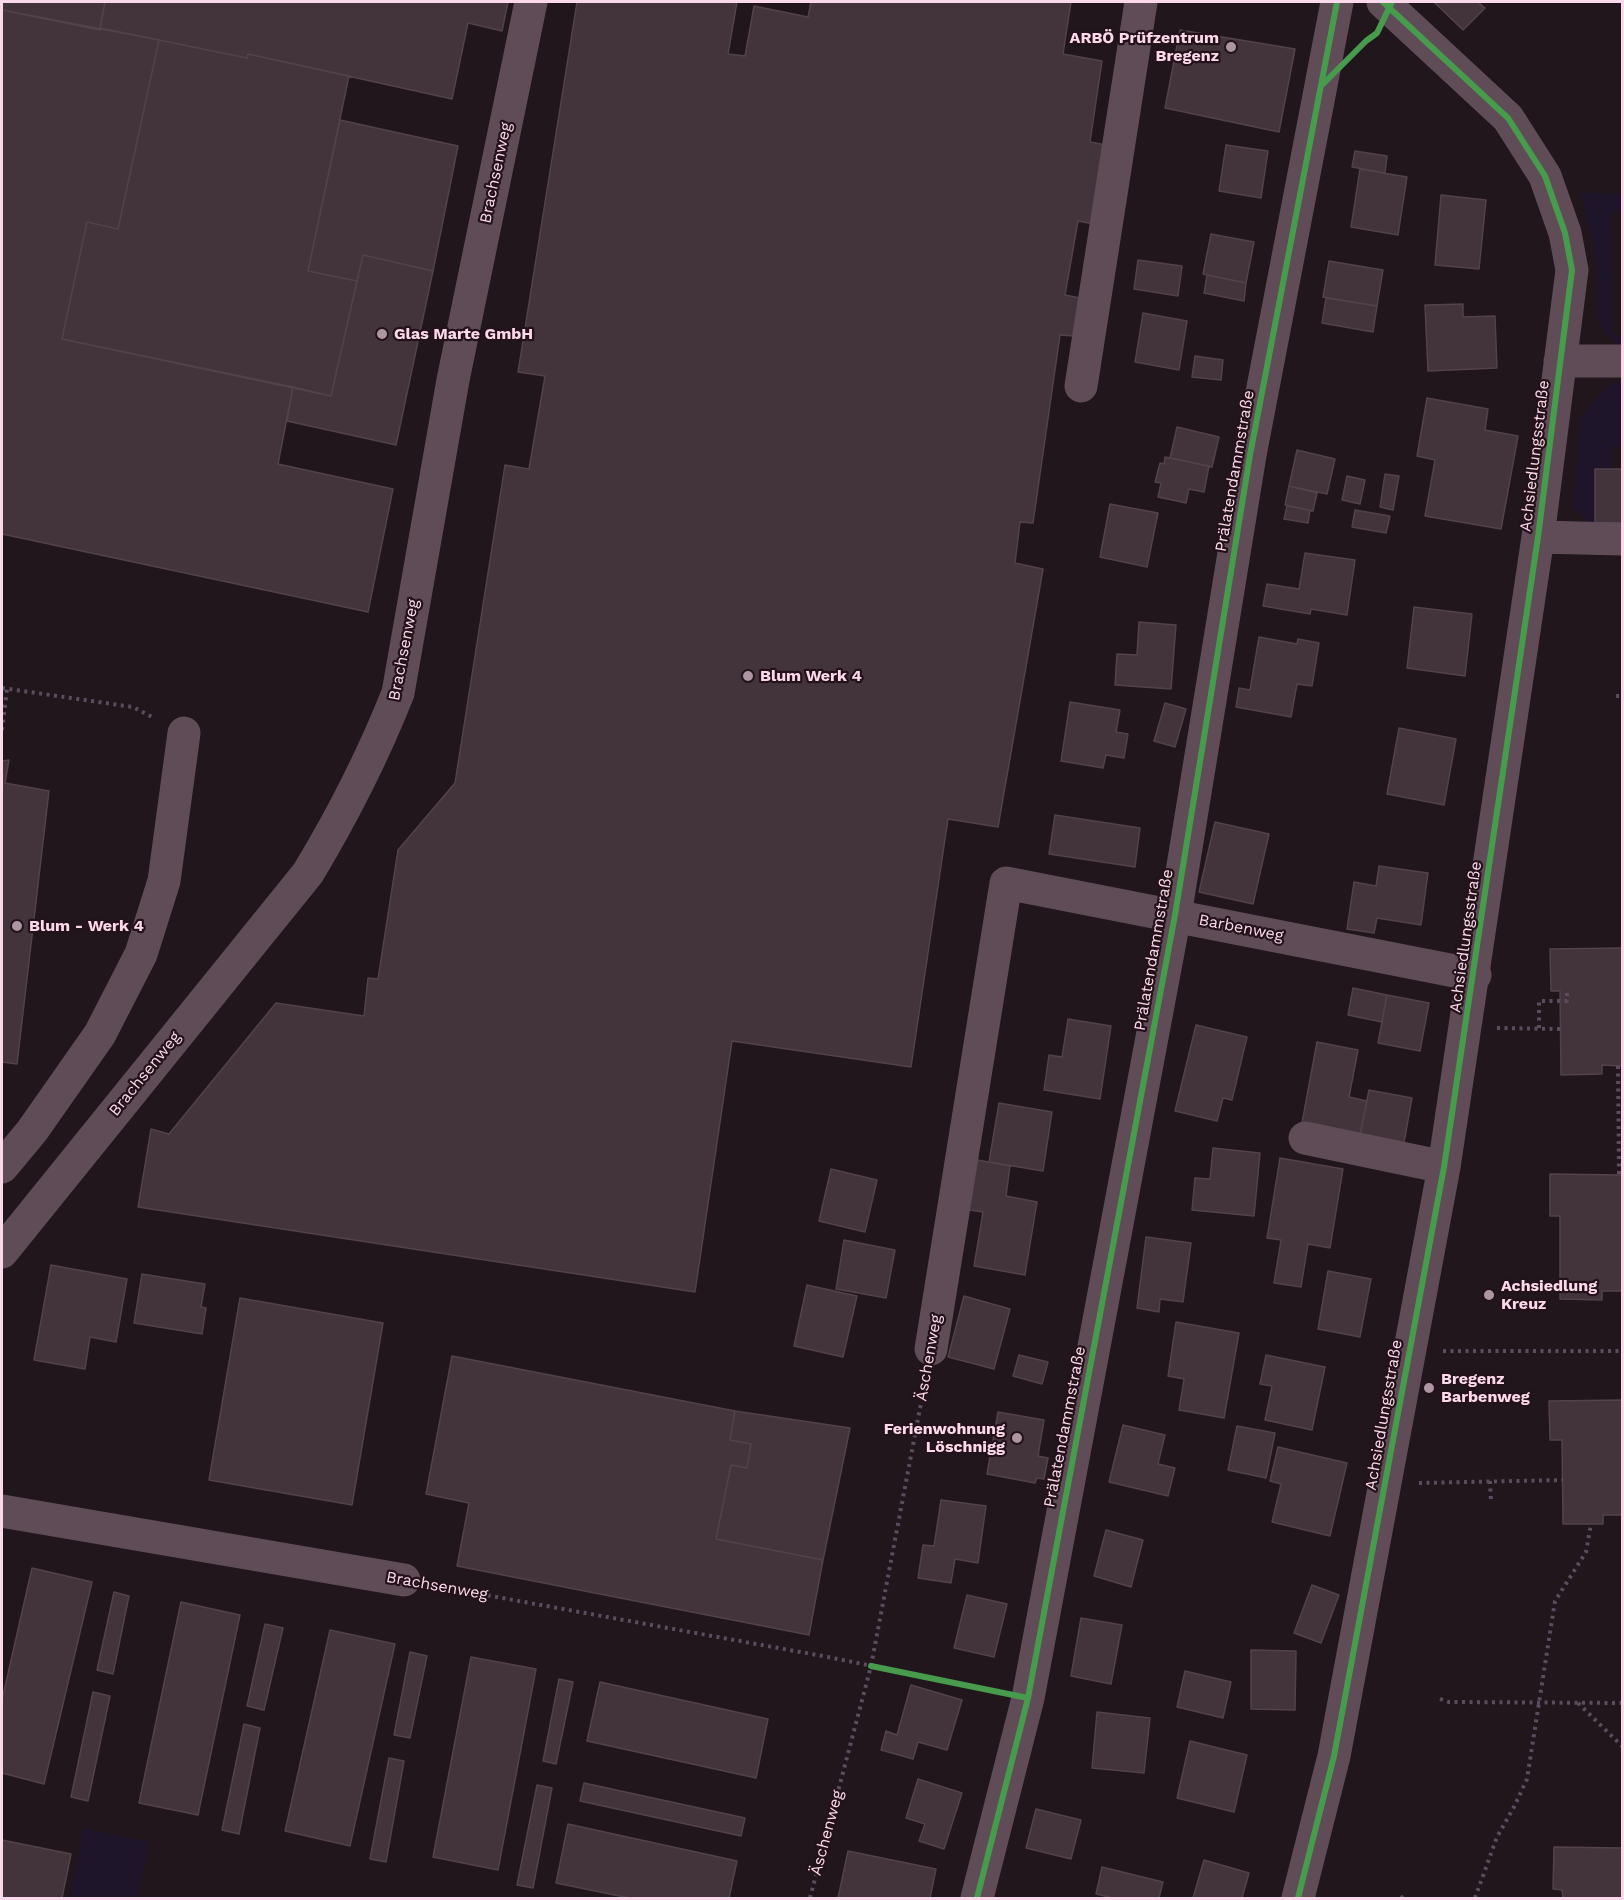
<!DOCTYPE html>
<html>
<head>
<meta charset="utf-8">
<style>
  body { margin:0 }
  #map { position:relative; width:1624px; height:1900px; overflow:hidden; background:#20161b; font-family:"Work Sans",sans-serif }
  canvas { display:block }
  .frame { position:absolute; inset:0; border:3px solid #fbd9ea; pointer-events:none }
</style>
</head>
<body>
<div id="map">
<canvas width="1624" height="1900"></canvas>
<div class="frame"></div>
</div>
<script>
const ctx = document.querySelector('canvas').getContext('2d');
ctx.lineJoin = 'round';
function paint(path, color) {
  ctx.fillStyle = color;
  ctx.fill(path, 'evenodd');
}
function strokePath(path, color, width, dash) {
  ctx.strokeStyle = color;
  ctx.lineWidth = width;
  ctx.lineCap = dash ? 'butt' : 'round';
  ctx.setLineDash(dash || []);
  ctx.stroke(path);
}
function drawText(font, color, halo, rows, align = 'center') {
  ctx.font = font + ' "Work Sans",sans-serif';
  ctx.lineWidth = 4.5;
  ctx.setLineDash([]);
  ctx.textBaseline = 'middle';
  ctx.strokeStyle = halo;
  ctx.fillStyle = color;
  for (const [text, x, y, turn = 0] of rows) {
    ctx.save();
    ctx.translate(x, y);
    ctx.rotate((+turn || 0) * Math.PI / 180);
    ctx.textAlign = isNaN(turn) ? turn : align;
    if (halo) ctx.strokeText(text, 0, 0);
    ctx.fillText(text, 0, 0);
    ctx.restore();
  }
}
const green = new Path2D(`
  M1582,193L1622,194V212H1611L1613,333L1619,337L1618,344L1605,333L1597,318L1599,270Z
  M1616,381H1620L1619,446H1613L1612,470L1595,523H1590L1573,508L1581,418L1603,391Z
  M84,1828L149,1842L138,1898H70Z`);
const building = new Path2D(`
  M2,2H105L100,30L2,10Z
  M105,2H508L502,31L468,23L452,99L248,54L247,58L100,28Z
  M577,2H737L728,54L745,56L754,6L808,17L811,2H1071L1063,54L1102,61L1090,142L1112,146L1099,225L1078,221L1065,295L1080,298L1074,336L1060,335L1033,523L1020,522L1015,563L1043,569L998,827L948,819L911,1067L732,1041L695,1292L138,1207L151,1129L169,1134L276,1003L364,1016L368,978L378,979L398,850L455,783L505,465L529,469L545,376L518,372Z
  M1434,2H1478L1485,8L1463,30Z
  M2,10L159,40L118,229L87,222L62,339L293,387L278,464L393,489L368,612L2,534Z
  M1180,30L1295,49L1279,132L1165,108Z
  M159,40L247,58L248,54L349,76L308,271L357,281L331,396L62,339L87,222L118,229Z
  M340,120L458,146L433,271L363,255L357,281L308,271Z
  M1226,145L1268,151L1261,198L1219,191Z
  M1355,151L1387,156L1385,173L1352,167Z
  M1360,169L1407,177L1398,235L1351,227Z
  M1441,195L1486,200L1479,269L1435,265Z
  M1211,234L1254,242L1246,283L1203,274Z
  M363,255L433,271L396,445L287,421L293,387L331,396Z
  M1138,260L1182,266L1178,296L1134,289Z
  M1329,261L1383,270L1377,306L1323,297Z
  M1207,275L1246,283L1244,301L1204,293Z
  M1326,298L1377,306L1373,332L1322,323Z
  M1463,304V317L1495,316L1497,368L1428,371L1425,305Z
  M1143,313L1187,321L1179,370L1135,362Z
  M1195,356L1223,360L1221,380L1192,377Z
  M1427,398L1488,409L1485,430L1518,436L1501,529L1425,516L1435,460L1417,456Z
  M1177,427L1219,437L1212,467L1170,458Z
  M1297,450L1335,459L1327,494L1289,486Z
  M1165,457L1209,466L1204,492L1189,489L1186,503L1158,497L1161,483L1155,482L1160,463L1164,464Z
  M1595,469H1622V523H1595Z
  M1385,474L1399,476L1393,510L1380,507Z
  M1347,476L1365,480L1360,504L1342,500Z
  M1289,486L1317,493L1313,511L1285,505Z
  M1110,504L1158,513L1147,567L1100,557Z
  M1287,506L1310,510L1308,523L1284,519Z
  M1355,510L1390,516L1386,533L1352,527Z
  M1305,553L1355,560L1347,615L1311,609L1310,614L1263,606L1267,584L1299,589Z
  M1414,607L1472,614L1465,676L1407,668Z
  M1139,622L1176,625L1171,689L1115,685L1117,654L1137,655Z
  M1259,637L1297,644L1298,639L1319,643L1312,686L1297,684L1291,717L1236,707L1239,688L1250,690Z
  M1070,702L1120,710L1116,732L1128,734L1124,758L1106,755L1103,768L1061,761Z
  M1165,703L1186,709L1175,747L1154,741Z
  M1399,728L1456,739L1444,805L1387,794Z
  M9,760L5,783L49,791L17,1064L2,1062V761Z
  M1055,815L1140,828L1135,867L1049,854Z
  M1215,822L1269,834L1253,904L1199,892Z
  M1379,866L1428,873L1421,925L1377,918L1374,933L1347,929L1354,882L1376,886Z
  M1622,948V1066L1602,1065V1074L1561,1075L1560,991H1551L1550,949Z
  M1353,988L1387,995L1382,1022L1348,1015Z
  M1387,995L1429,1003L1420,1051L1378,1043Z
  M1068,1019L1111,1026L1100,1099L1044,1090L1049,1055L1062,1057Z
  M1196,1025L1247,1037L1232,1100L1223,1098L1217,1121L1175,1111Z
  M1317,1042L1358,1050L1349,1097L1367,1101L1359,1140L1301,1128Z
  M1369,1090L1412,1098L1403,1148L1359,1140Z
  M999,1103L1052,1112L1043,1171L989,1162Z
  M1213,1148L1260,1153L1254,1216L1192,1210L1195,1178L1210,1179Z
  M1280,1158L1343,1169L1330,1248L1308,1244L1301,1287L1274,1283L1281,1240L1267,1238Z
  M972,1159L1010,1166L1006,1196L1037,1202L1025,1275L974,1266L983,1212L964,1209Z
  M831,1169L877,1180L865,1232L819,1221Z
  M1550,1174L1622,1175V1291H1602V1300L1560,1299V1216H1550Z
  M1146,1237L1191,1243L1183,1302L1160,1299L1159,1312L1137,1308Z
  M844,1240L895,1250L886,1298L836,1289Z
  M51,1265L127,1279L116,1342L90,1337L85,1369L34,1360Z
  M1328,1271L1371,1279L1360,1337L1318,1329Z
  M142,1274L205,1284L201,1307L206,1308L202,1334L134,1323Z
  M807,1285L857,1296L843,1357L794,1346Z
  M964,1296L1010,1309L994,1369L948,1357Z
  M240,1298L383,1323L352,1505L209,1480Z
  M1176,1322L1239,1333L1224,1418L1179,1410L1184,1379L1168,1376Z
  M1019,1355L1048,1362L1042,1384L1013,1376Z
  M1266,1355L1325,1367L1312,1430L1265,1420L1272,1386L1260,1384Z
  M452,1356L735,1411L730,1440L751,1444L747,1468L731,1465L716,1539L823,1560L809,1635L457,1566L469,1503L426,1494Z
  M1622,1400V1515H1603V1524H1563L1562,1440H1550L1549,1401Z
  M735,1411L850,1428L823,1560L716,1539L731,1465L747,1468L751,1444L730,1440Z
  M998,1412L1044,1420L1038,1456L1048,1458L1044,1479L1037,1478L1035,1483L987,1474Z
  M1123,1425L1165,1435L1158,1464L1175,1468L1168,1496L1109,1482Z
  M1237,1426L1275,1433L1266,1478L1228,1470Z
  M1278,1447L1347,1463L1330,1536L1272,1522L1281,1484L1270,1481Z
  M941,1500L986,1506L978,1563L955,1559L951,1583L918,1578L923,1545L934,1546Z
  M1106,1530L1143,1540L1131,1587L1094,1576Z
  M32,1568L92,1582L44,1784L2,1773V1700Z
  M1312,1585L1339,1595L1321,1643L1294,1633Z
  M114,1592L129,1596L113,1674L97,1670Z
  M967,1595L1007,1604L994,1657L954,1648Z
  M181,1602L240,1615L198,1815L139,1803Z
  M1081,1618L1122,1625L1111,1684L1071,1676Z
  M265,1624L283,1628L264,1710L247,1706Z
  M330,1630L395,1644L350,1846L285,1831Z
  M1251,1650L1296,1651L1295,1710L1251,1709Z
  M410,1652L427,1656L410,1738L394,1735Z
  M471,1657L536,1669L498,1870L433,1857Z
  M1185,1671L1231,1682L1223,1718L1177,1707Z
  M559,1679L573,1682L556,1764L543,1761Z
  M600,1682L768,1719L756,1778L587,1741Z
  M911,1685L962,1700L947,1750L918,1742L913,1759L881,1750L886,1731L897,1735Z
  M93,1692L110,1696L88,1801L71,1797Z
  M1097,1712L1150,1718L1144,1773L1092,1768Z
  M244,1724L260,1728L239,1834L222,1830Z
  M1190,1741L1247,1755L1234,1812L1177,1798Z
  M389,1758L404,1761L386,1862L370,1859Z
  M918,1779L962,1793L944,1849L919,1841L925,1824L906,1818Z
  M584,1783L745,1818L741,1836L580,1801Z
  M537,1785L552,1788L533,1888L517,1885Z
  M1036,1809L1081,1820L1071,1859L1026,1848Z
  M568,1824L737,1861L729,1898H629L556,1883Z
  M2,1840L71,1854L62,1898H2Z
  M1554,1847L1622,1848V1898H1563L1562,1890L1553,1889Z
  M848,1851L936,1869L930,1898H838Z
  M1204,1860L1249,1873L1242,1898H1193Z
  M1102,1867L1163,1882L1159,1898H1113L1096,1894Z`);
const path = new Path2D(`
  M2,688L133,707L154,718
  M1616,696H1622
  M2,730L7,689
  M1497,1028L1560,1029
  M1539,1028V1001H1567V989
  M1618,1066L1619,1174
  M1443,1351H1622
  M1490,1481L1491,1501
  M1419,1483L1563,1480
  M436,1586L828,1657L995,1691
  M1440,1699L1449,1702L1622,1703
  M1578,1703L1622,1746
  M810,1898L871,1666L925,1382
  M1401,1898L1404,1896
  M1475,1898L1497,1837L1514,1807L1527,1779L1555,1601L1586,1552L1591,1524`);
const minor = new Path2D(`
  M1560,361H1622
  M1081,386L1141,2
  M1538,537L1622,539
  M1305,1138L1444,1167
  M2,1167L32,1131L100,1034L141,954L164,881L184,733
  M2,1252L308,873C343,815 373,756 398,693L453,380L531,2
  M931,1349L1006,883L1475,975
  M2,1511L404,1580
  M977,1898L1028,1698L1175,915L1250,455L1337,2
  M1298,1898L1334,1756L1444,1167L1538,537L1572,270L1565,233L1545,176L1508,118L1383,2`);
const cycleway = new Path2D(`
  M1321,86L1366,41L1377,33L1392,2
  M871,1666L1028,1698
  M977,1898L1028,1698L1175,915L1250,455L1337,2
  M1298,1898L1334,1756L1444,1167L1538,537L1572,270L1565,233L1545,176L1508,118L1383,2`);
const markers = [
  [1231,47,6,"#ae95a2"],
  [382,334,6,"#ae95a2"],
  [748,676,6,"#ae95a2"],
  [17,926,6,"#ae95a2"],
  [1489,1295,6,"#ae95a2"],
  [1429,1388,6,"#ae95a2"],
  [1017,1438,6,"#ae95a2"]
];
const poiNames = [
  ["ARBÖ Prüfzentrum",1219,38,"right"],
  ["Bregenz",1219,56,"right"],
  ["Glas Marte GmbH",394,334],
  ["Blum Werk 4",760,676],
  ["Blum - Werk 4",29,926],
  ["Achsiedlung",1501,1286],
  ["Kreuz",1501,1304],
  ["Bregenz",1441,1379],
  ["Barbenweg",1441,1397],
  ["Ferienwohnung",1005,1429,"right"],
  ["Löschnigg",1005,1447,"right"]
];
const streetNames = [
  ["Brachsenweg",496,173,-78],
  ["Achsiedlungsstraße",1535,456,-83],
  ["Prälatendammstraße",1235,471,-80],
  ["Brachsenweg",404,650,-79],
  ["Barbenweg",1241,928,11],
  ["Achsiedlungsstraße",1466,937,-82],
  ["Prälatendammstraße",1154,950,-80],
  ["Brachsenweg",145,1074,-51],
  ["Äschenweg",929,1358,-80],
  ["Achsiedlungsstraße",1384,1415,-80],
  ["Prälatendammstraße",1065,1427,-79],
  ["Brachsenweg",437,1586,10],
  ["Äschenweg",827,1833,-75]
];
paint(green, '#1e152b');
paint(building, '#42343a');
strokePath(building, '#53424a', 1.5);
strokePath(path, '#5c4c60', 4, [3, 4.5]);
strokePath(minor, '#5f4c57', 33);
strokePath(cycleway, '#469c4c', 6);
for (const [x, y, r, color] of markers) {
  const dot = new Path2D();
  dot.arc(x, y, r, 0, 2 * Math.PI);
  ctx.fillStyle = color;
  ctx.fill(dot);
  strokePath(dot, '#24121a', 2);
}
drawText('bold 16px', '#fbd9ea', '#24121a', poiNames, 'left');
drawText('16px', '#fbd9ea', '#24121a', streetNames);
</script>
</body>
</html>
